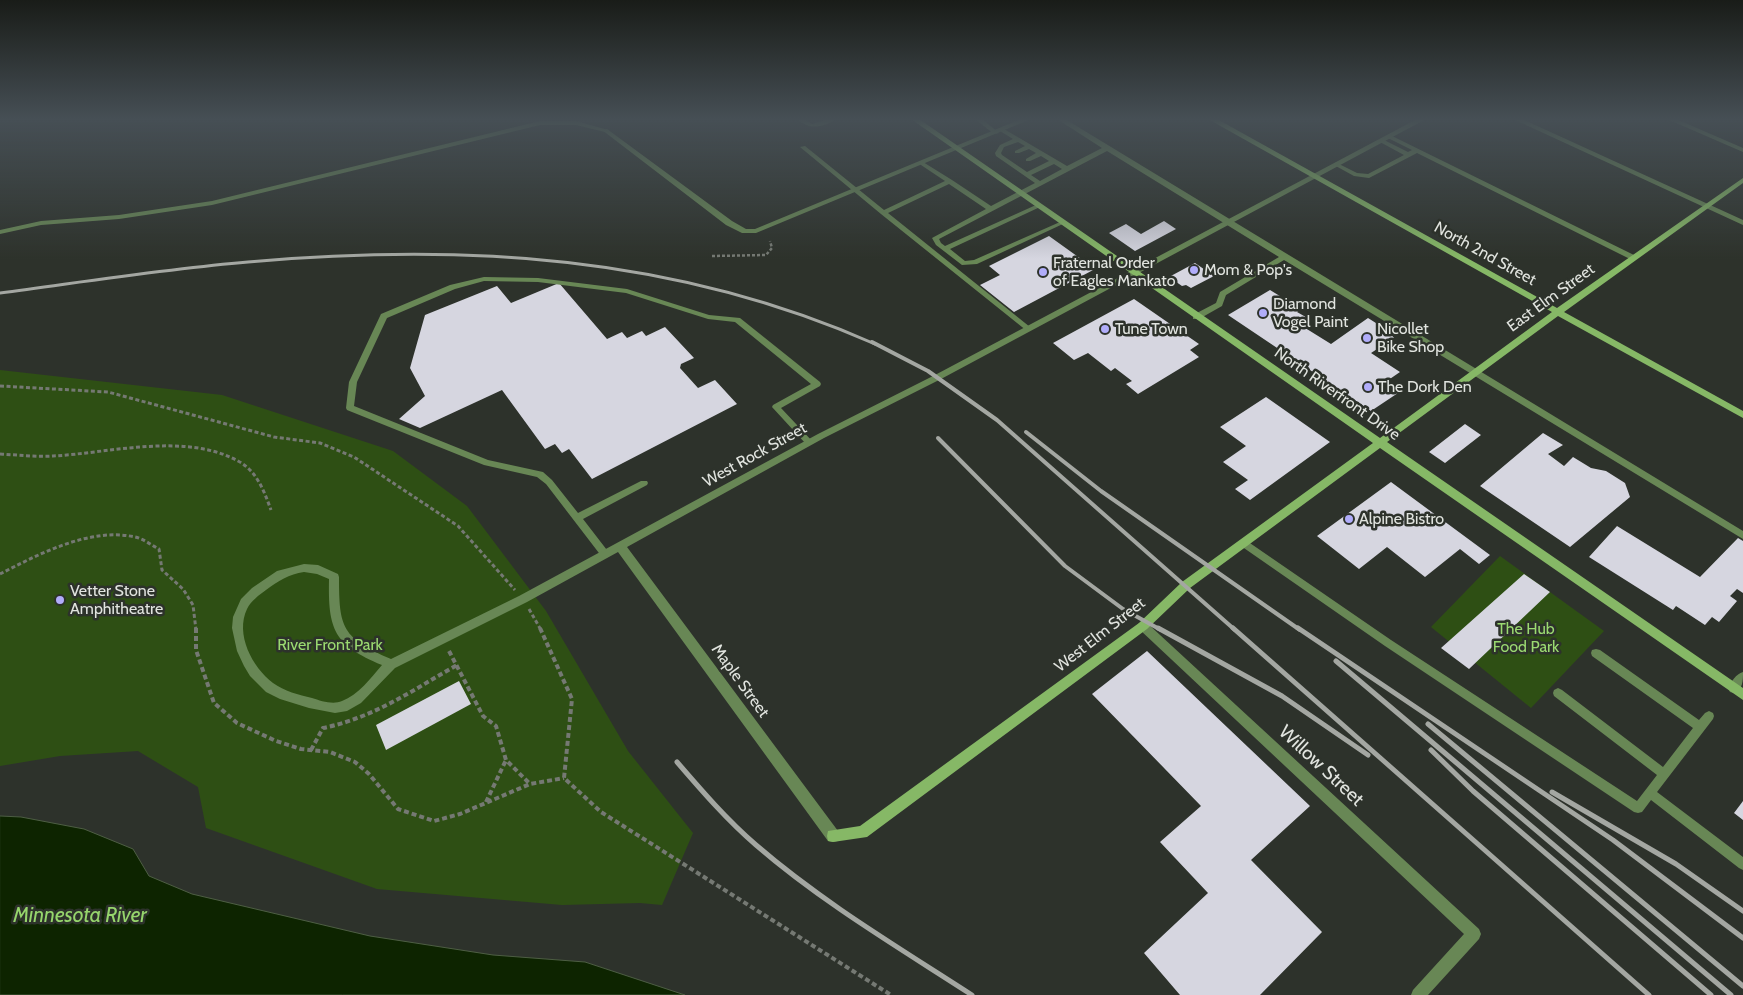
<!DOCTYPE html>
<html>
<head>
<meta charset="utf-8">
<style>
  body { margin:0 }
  canvas { display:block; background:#2d322b }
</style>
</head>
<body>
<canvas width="1743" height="995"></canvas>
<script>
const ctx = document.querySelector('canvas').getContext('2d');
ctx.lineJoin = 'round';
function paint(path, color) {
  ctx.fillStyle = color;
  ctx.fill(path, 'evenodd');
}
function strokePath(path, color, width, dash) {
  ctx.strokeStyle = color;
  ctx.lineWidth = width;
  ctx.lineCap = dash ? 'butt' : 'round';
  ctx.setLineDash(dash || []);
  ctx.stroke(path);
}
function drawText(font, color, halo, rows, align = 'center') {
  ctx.font = font + ' Cabin,sans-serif';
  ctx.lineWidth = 5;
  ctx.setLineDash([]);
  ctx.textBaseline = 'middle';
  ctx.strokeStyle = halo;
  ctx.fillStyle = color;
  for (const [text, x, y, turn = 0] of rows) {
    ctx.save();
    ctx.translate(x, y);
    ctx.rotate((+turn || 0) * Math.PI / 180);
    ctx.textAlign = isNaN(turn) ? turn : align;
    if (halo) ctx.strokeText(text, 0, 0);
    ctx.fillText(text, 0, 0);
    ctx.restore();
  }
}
const green = new Path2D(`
  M0,370L222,395L393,451L467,506L546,611L628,751L693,833L662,905L640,903L562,905L377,889L206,828L198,787L138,751L60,756L0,766Z
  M1500,556L1604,631L1531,708L1431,627Z`);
const water = new Path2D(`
  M0,816L21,817L84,829L133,849L149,876L192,894L370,936L493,955L585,962L685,995H0Z`);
const building = new Path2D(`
  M1164,221L1176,229L1135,251L1109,233L1126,224L1141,234Z
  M1049,236L1095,269L1014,312L980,285L1000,275L989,266Z
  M1195,263L1214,276L1191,288L1186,285L1182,286L1169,277Z
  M559,283L607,339L622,332L627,338L642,331L646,336L665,327L694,358L681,364L680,368L698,388L715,380L737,404L592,479L569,449L562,453L555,444L545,449L502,390L420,428L399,419L425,396L410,368L425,315L497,286L511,303Z
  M1270,290L1301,309L1297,312L1311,320L1302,326L1331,344L1368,318L1387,330L1394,338L1371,353L1400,372L1384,383L1398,393L1371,411L1228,315Z
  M1134,299L1199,344L1190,350L1199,357L1138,394L1126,384L1132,381L1115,368L1111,371L1088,353L1074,360L1053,343Z
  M1266,397L1330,442L1250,500L1235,489L1248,480L1223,462L1246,446L1220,427Z
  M1465,424L1481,435L1445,463L1429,452Z
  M1543,433L1563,445L1548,454L1564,466L1573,457L1591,468L1606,471L1625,483L1630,497L1570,547L1480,486Z
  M1391,482L1490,555L1479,564L1460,549L1425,577L1387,547L1359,569L1317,536Z
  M1617,526L1700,577L1738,538L1743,541V593L1737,589L1730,596L1737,601L1719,622L1712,617L1705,625L1676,606L1673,610L1589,557Z
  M1524,574L1550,592L1469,669L1441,648Z
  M1147,651L1310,806L1251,860L1322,932L1260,995H1180L1144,953L1208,893L1160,842L1201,806L1092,694Z
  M459,681L471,704L386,750L376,725Z
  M1743,801V820L1734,813Z`);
const pathFar2 = new Path2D(`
  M712,256L766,255L772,248L770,241`);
const pathFar1 = new Path2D(`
  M0,386L108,392L274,437L320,443L354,457L458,526L515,590
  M0,454C18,455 36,457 53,456C110,453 185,432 238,461C257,471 264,491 271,510
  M0,574C39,554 90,527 135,537C144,539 151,545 159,549L162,570L183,589L193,605L196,630
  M529,609L541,630`);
const path = new Path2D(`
  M196,628V650L214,703L237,723L276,741L301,749L330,752L355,762L369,774L398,809L434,821L460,814L530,784L564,778
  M540,628L572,699L564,778L601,812L891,995
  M449,651L483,716L496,726L506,760L530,784
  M311,750L323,728C373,718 413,690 457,665
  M486,802L506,760`);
const lane = new Path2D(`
  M797,119H804L812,124L828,119H837C823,127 810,131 797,119Z
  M975,119H982L999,133L994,134Z
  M1057,119H1065L1743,531V539L1284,260L1226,295L1222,306L1199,319H1193V315L1216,303L1220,292L1279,257L1107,151L939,239L941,243L945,246L1036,205H1040V207L950,249L965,261L974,260L1060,222H1064L1065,223L977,264L962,265L936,245L932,238L986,209L949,184L888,213L1030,327L1031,329L1027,331L881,214L800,147L805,146L884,210L945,181L921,165L920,164L923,162L952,180L991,206L1035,183L996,156L995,153L1000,145L1013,139L1000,131V129H1004L1067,166L1102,148ZM1018,142L1025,146L1015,151V153H1019L1029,149L1036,153L1026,159V161H1030L1041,156L1049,161L1027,172L1002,155L1001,153L1004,147ZM1054,164L1062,169L1040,181L1031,175Z
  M1667,119H1676L1743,148V152Z
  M540,121H576L608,130L605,132L576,125H540L212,205L119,219L41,225L0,234V230L41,221L119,215L212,201Z
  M1390,135L1636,256L1637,258L1634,260H1632L1417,153L1369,178L1354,176L1334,165L1339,164L1357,173L1368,174L1404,155L1380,142L1379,141L1382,139L1408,152L1412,150L1388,138L1387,137Z
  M484,277L538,278L627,289L709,315L740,318L820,382L821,384L820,386L781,408L813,442L809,445L806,444L772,407L773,405L811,384L735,322L708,319L626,293L538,282L484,281L455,289L387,318L357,382L354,406L488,460L543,472L552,480L578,513L641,481H647L648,483L647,485L583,519L610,554L608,557H602L546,484L537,477L484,465L347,410L346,408L349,382L381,314L450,285Z
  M1244,539L1391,640L1637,801L1657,775L1554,696L1553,693L1554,690L1558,688L1562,690L1663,767L1693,728L1592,656L1591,653L1592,650L1596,649L1600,650L1699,720L1705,713L1709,711L1713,713L1714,716L1713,719L1657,792L1743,857V870L1739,868L1651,800L1642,812L1638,813L1634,812L1385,646L1241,546L1239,543L1241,540Z`);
const street = new Path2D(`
  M1021,119H1031L756,233H742L726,225L602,130L607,129L732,221L746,229H755Z
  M1417,119H1426L941,379L824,438L627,547L838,831L839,836L838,841L833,842L828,841L618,552L527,602L395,668L361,703L347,711L335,713L309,708L280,699L266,692L250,676L244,666L237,651L232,628L233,617L241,599L252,588L277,571L304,564L318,565L338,574L339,577C339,628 342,638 391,659L519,596L818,434L935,375ZM304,572L317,574L329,579C328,630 334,645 382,665C371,678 358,695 342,701C333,705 321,701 312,698C299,695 284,691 273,683C252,667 235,634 247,609C251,601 259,595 266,590C278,581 289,574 304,572Z
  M1513,119H1522L1743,220V225Z
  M1143,621L1147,623L1479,929L1481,934L1479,939L1428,995H1411L1413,990L1464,934L1139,629L1137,626L1139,623Z
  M1743,672C1743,681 1743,689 1734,693L1730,692L1728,688C1731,682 1736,674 1743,672Z`);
const secondary = new Path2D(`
  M911,119H919L1380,438L1552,312L1208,119H1217L1557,308L1743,178V183L1564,312L1743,411V418L1558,316L1387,442L1743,688V700L1380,448L1190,588L1147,629L867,837L833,842L828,841L827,836L828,831L860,826L1139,623L1182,582L1373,443Z`);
const railFar2 = new Path2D(`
  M0,293C83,282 165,269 248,262C465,243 674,255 875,344`);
const railFar1 = new Path2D(`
  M872,342L928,371L997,420L1235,630
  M1026,432L1101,491L1300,630
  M938,438L1065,566L1123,609L1161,630`);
const rail = new Path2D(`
  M1158,628L1282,696L1368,755
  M1233,628L1649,995
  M1298,628L1613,840L1743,938
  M1336,661L1731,995
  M1428,724L1743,986
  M1431,750L1473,791L1711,995
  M677,762C702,791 727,820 756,845C822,902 898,947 972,995
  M1552,792L1676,864L1743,911`);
const markers = [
  [1194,270,5,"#b1adfa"],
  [1043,272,5,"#b1adfa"],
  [1263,313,5,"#b1adfa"],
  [1105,329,5,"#b1adfa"],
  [1367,338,5,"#b1adfa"],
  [1368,387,5,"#b1adfa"],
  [1349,519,5,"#b1adfa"],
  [60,600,5,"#b1adfa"]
];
const streetNames = [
  ["North 2nd Street",1485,254,29],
  ["East Elm Street",1551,298,-36],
  ["North Riverfront Drive",1337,394,35],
  ["West Rock Street",755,455,-29],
  ["West Elm Street",1100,635,-38],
  ["Maple Street",740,681,54]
];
const poiNames = [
  ["Fraternal Order",1053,263],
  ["of Eagles Mankato",1053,281],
  ["Mom & Pop's",1204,270],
  ["Diamond",1273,304],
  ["Vogel Paint",1273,322],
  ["Tune Town",1115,329],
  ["Nicollet",1377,329],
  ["Bike Shop",1377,347],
  ["The Dork Den",1378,387],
  ["Alpine Bistro",1359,519],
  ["Vetter Stone",70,591],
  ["Amphitheatre",70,609]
];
const parkNames = [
  ["The Hub",1526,629],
  ["Food Park",1526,647],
  ["River Front Park",330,645]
];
const nearStreetnames = [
  ["Willow Street",1321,766,43]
];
const nearWaternames = [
  ["Minnesota River",80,916]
];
paint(green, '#2e4f14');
paint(water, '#0d2400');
strokePath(water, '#4d5e43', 1);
paint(building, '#d6d6e0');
strokePath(pathFar2, '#757973', 2.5, [3, 2]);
strokePath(pathFar1, '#757973', 3, [4, 2.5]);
strokePath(path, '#757973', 4, [5, 3]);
paint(lane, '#688755');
paint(street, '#688755');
paint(secondary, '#86b866');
strokePath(railFar2, '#a4a7a2', 3);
strokePath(railFar1, '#a4a7a2', 4);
strokePath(rail, '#a4a7a2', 5);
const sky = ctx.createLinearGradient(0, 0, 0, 259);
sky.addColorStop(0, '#191c18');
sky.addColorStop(0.46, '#464f55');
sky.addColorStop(1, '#464f5500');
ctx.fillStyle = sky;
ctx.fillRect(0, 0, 1743, 259);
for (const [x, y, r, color] of markers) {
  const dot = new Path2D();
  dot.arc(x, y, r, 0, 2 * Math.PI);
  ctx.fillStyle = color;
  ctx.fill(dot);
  strokePath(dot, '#2d322b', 2);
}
drawText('16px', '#e1e4df', '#2d322b', streetNames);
drawText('16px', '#e1e4df', '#2d322b', poiNames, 'left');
drawText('16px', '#9bda71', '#2d322b', parkNames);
drawText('19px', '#e1e4df', '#2d322b', nearStreetnames);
drawText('italic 21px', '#96d56c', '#2d322b', nearWaternames);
</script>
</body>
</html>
